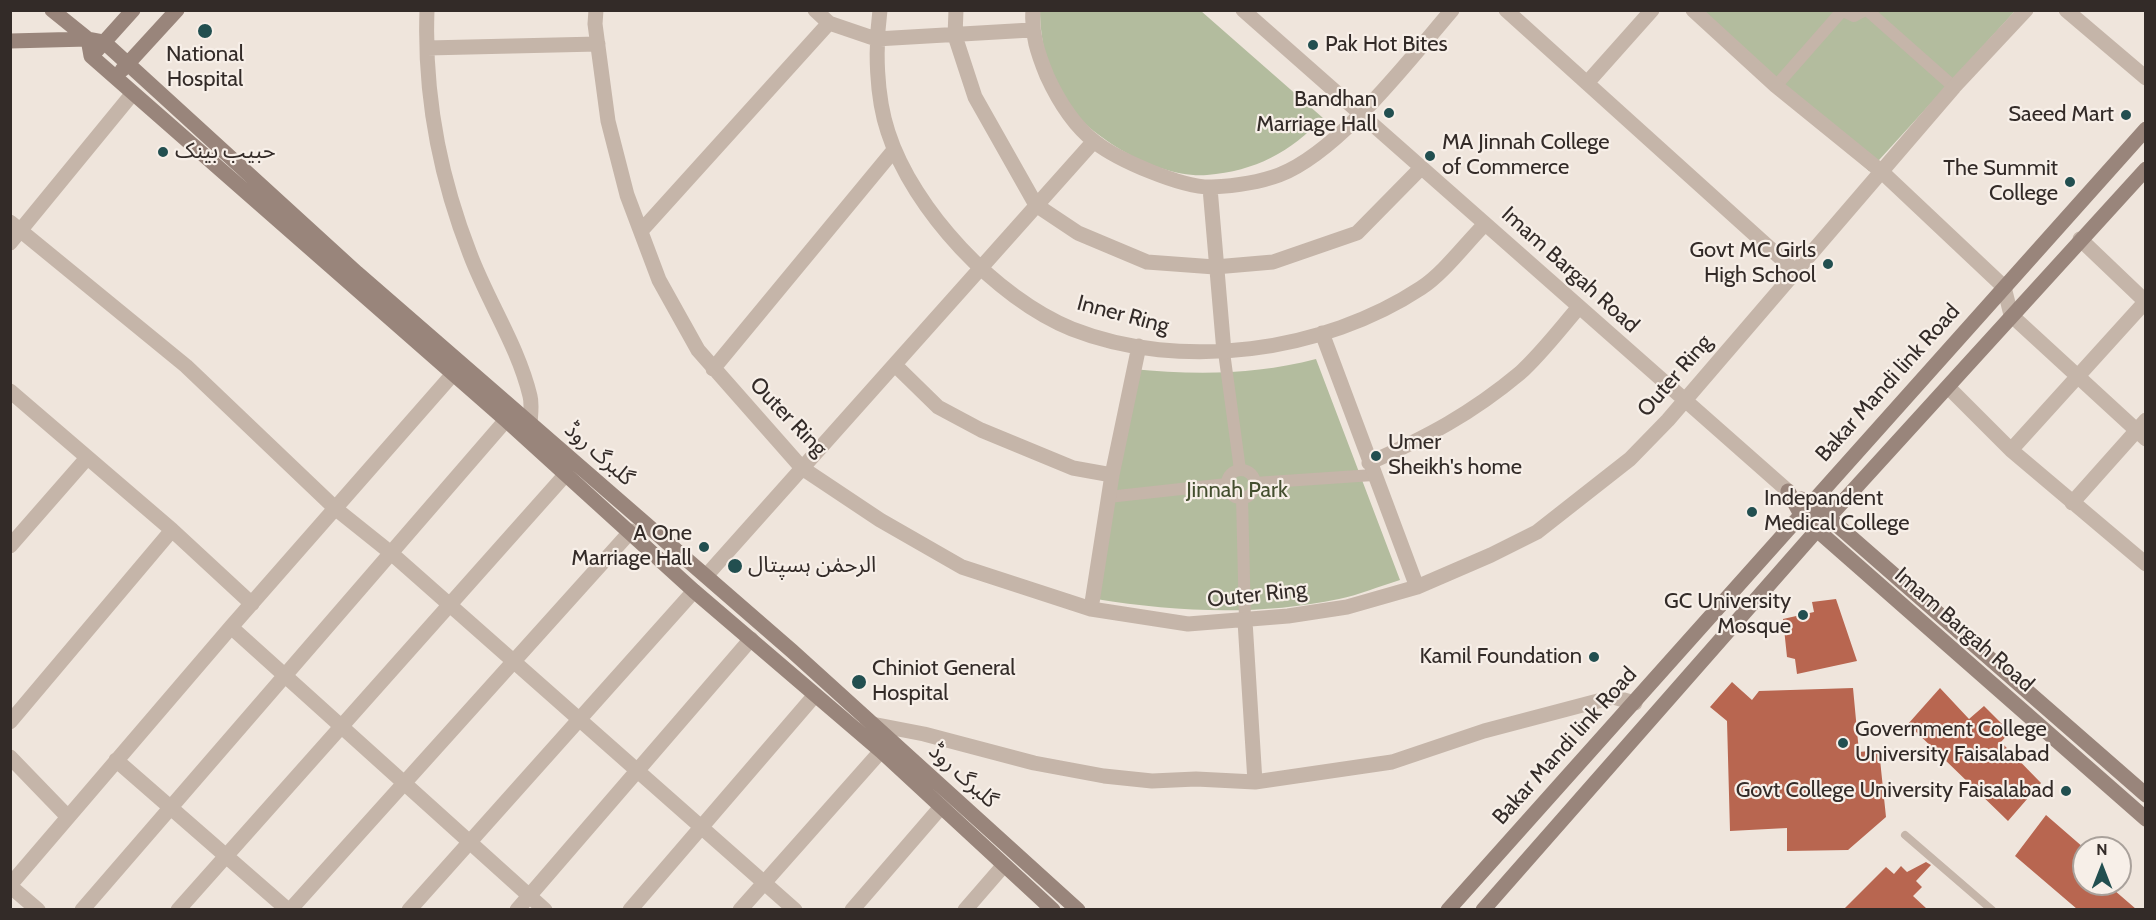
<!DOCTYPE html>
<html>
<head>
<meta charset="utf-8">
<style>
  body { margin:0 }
  #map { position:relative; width:2156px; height:920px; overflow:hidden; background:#efe5dc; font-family:Cabin,sans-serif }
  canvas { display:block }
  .frame { position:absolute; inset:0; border:12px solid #332b28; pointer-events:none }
  .north { position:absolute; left:2072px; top:836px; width:60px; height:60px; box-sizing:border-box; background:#f7efe8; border:2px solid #a9a19b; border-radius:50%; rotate:0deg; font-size:16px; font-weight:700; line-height:24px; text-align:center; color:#332b28 }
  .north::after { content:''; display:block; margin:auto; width:21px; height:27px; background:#224f50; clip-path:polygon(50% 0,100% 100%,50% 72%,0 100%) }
</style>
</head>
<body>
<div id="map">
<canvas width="2156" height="920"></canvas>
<div class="frame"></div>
<div class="north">N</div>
</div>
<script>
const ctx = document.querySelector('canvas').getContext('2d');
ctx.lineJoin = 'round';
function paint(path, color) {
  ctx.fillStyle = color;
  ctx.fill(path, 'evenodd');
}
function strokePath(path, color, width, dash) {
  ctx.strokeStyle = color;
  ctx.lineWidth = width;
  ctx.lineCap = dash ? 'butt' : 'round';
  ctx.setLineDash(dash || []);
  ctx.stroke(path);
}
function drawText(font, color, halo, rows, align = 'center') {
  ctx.font = font + ' Cabin,"Noto Sans Arabic",sans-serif';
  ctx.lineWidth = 4.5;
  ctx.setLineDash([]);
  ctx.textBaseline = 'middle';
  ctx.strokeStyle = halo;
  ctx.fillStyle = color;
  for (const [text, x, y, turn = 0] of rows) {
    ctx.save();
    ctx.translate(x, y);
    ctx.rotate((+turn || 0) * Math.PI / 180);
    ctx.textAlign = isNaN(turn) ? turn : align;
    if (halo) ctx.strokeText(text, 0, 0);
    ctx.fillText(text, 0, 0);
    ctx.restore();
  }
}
const green = new Path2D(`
  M1040,11H1201L1323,118C1290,152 1256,171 1207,175C1158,179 1085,136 1060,94C1047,72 1040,36 1040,11Z
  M1690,11H2015L1869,171Z
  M1316,359L1400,580C1380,586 1359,595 1339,599C1258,616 1176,612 1096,599L1132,369C1195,375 1255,375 1316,359Z`);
const building = new Path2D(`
  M1836,599L1857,661L1797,674L1795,659L1787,657L1783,619L1814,612L1812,602Z
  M1732,682L1752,700L1759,691L1853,688L1859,752L1879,750L1886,817L1848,850L1787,851V828L1730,831L1727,721L1710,707Z
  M1940,688L1969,719L1984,706L2010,732L2001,742L2041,783L2008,821L1908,724Z
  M2046,815L2084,848V884H2120L2114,890L2136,909H2077L2015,856Z
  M1926,862L1931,865L1916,881L1922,887L1913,896L1927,909H1844L1886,867L1894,874L1901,866L1907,872Z`);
const service = new Path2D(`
  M1905,835L1992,910`);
const pedestrian = new Path2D(`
  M1841,10L1854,16L1865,10
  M1867,10L1954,87
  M1776,86L1841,12
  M1224,352L1240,470
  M1227 484a14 14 0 1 1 28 0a14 14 0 1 1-28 0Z
  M1255,483L1373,475
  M1108,497L1227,484
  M1242,497L1245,621`);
const minor = new Path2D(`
  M427,10C424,93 439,175 470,254C488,302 518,346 530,396C533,407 529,421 530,432
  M596,10L595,24L608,121L627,195L659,280L698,350L802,468L880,520L962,567L1091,609L1188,624L1288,616L1347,607L1417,587L1491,555L1537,532L1630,459L1668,420L1954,87L2026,10
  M815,10L829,23L876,39L1031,30
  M880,10C875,48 876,96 888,132C913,210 996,298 1072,329C1181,372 1324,352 1421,288C1443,274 1466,243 1485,224
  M956,10L955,36L975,97L1036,205L1078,233L1147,262L1215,267L1273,262L1357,233L1421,168
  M1033,10C1031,34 1038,54 1047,76C1058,100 1073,125 1095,142C1118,160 1182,188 1212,187C1233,186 1260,182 1279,175C1339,152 1410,59 1452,10
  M1243,10L1788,491
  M1506,10L1794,270
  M1693,10L1776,86L1882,172L2004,287L2011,315L2146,439
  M2066,10L2146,78
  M427,48L598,44
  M1587,83L1652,10
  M1210,188L1224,352
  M10,222L186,366L336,509L391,553L795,910
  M641,231L829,23
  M2080,239L2146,302
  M10,243L133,93
  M1322,333L1417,587
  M895,365L938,407L981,430L1073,468L1112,475
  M713,369L894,150
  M1948,387L2011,450L2146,564
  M10,391L172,530L252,604
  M2011,450L2146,301
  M1369,463C1427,437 1471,414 1520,373C1541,354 1560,329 1579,307
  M2072,503L2146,420
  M10,546L87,458
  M706,576L1094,141
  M1091,609L1112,475L1139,346
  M1245,621L1255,782
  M231,627L545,910
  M10,722L172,530
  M867,723L924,734L1034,763L1104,776L1152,781L1196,779L1255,782L1392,762L1484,731L1613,697L1635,703
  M10,757L68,817
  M116,760L288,910
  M10,885L231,627L453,374
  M10,886L38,910
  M82,910L506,420
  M178,910L566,474
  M290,910L631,531
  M409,910L694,591
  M517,910L751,639
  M630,910L815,695
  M740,910L881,751
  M852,910L941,807
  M965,910L1004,865`);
const secondary = new Path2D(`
  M52,10L88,39L104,42L357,273L792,651L1078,910
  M88,39L91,56L506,420L694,591L881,751L1053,910
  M10,41L88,39
  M97,50L133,10
  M122,70L177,10
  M1788,491L1800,513L1817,530L2146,819
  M1801,499L1829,518L2146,795
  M1448,910L2146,129
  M1483,910L1817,530L2146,169`);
const markers = [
  [205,31,8,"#224f50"],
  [1313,45,6,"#224f50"],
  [1389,113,6,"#224f50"],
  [2126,115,6,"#224f50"],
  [163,152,6,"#224f50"],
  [1430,156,6,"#224f50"],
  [2070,182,6,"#224f50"],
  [1828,264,6,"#224f50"],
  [1376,456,6,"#224f50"],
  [1752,512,6,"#224f50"],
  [704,547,6,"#224f50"],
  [735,566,8,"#224f50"],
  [1803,615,6,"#224f50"],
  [1594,657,6,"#224f50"],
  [859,682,8,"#224f50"],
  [1843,743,6,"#224f50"],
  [2066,791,6,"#224f50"]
];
const poiNames = [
  ["Pak Hot Bites",1325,45],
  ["National",205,55,"center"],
  ["Hospital",205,80,"center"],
  ["Bandhan",1377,100,"right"],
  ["Marriage Hall",1377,125,"right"],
  ["Saeed Mart",2114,115,"right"],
  ["MA Jinnah College",1442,143],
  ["of Commerce",1442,168],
  ["حبیب بینک",175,152],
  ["The Summit",2058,169,"right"],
  ["College",2058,194,"right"],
  ["Govt MC Girls",1816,251,"right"],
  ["High School",1816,276,"right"],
  ["Umer",1388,443],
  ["Sheikh's home",1388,468],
  ["Indepandent",1764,499],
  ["Medical College",1764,524],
  ["A One",692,534,"right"],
  ["Marriage Hall",692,559,"right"],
  ["الرحمٰن ہسپتال",748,566],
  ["GC University",1791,602,"right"],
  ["Mosque",1791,627,"right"],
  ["Kamil Foundation",1582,657,"right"],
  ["Chiniot General",872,669],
  ["Hospital",872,694],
  ["Government College",1855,730],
  ["University Faisalabad",1855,755],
  ["Govt College University Faisalabad",2054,791,"right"]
];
const streetNames = [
  ["Imam Bargah Road",1570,270,42],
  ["Inner Ring",1123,315,15],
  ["Outer Ring",1675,376,-49],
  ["Bakar Mandi link Road",1888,383,-48],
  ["Outer Ring",788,417,46],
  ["گلبرگ روڈ",599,454,41],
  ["Outer Ring",1257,595,-6],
  ["Imam Bargah Road",1964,630,41],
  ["Bakar Mandi link Road",1565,746,-48],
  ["گلبرگ روڈ",963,776,42]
];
const parkNames = [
  ["Jinnah Park",1237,491]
];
paint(green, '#b3bc9e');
paint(building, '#b86650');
strokePath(service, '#c5b5a9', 8);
strokePath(pedestrian, '#c5b5a9', 12);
strokePath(minor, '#c5b5a9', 15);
strokePath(secondary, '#99857b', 15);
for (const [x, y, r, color] of markers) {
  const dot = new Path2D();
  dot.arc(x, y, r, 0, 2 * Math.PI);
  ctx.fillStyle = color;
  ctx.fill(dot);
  strokePath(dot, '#f7efe8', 2);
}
drawText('22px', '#332b28', '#f7efe8', poiNames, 'left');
drawText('22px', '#332b28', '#f7efe8', streetNames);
drawText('22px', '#444f2f', '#f7efe8', parkNames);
</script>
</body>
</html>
